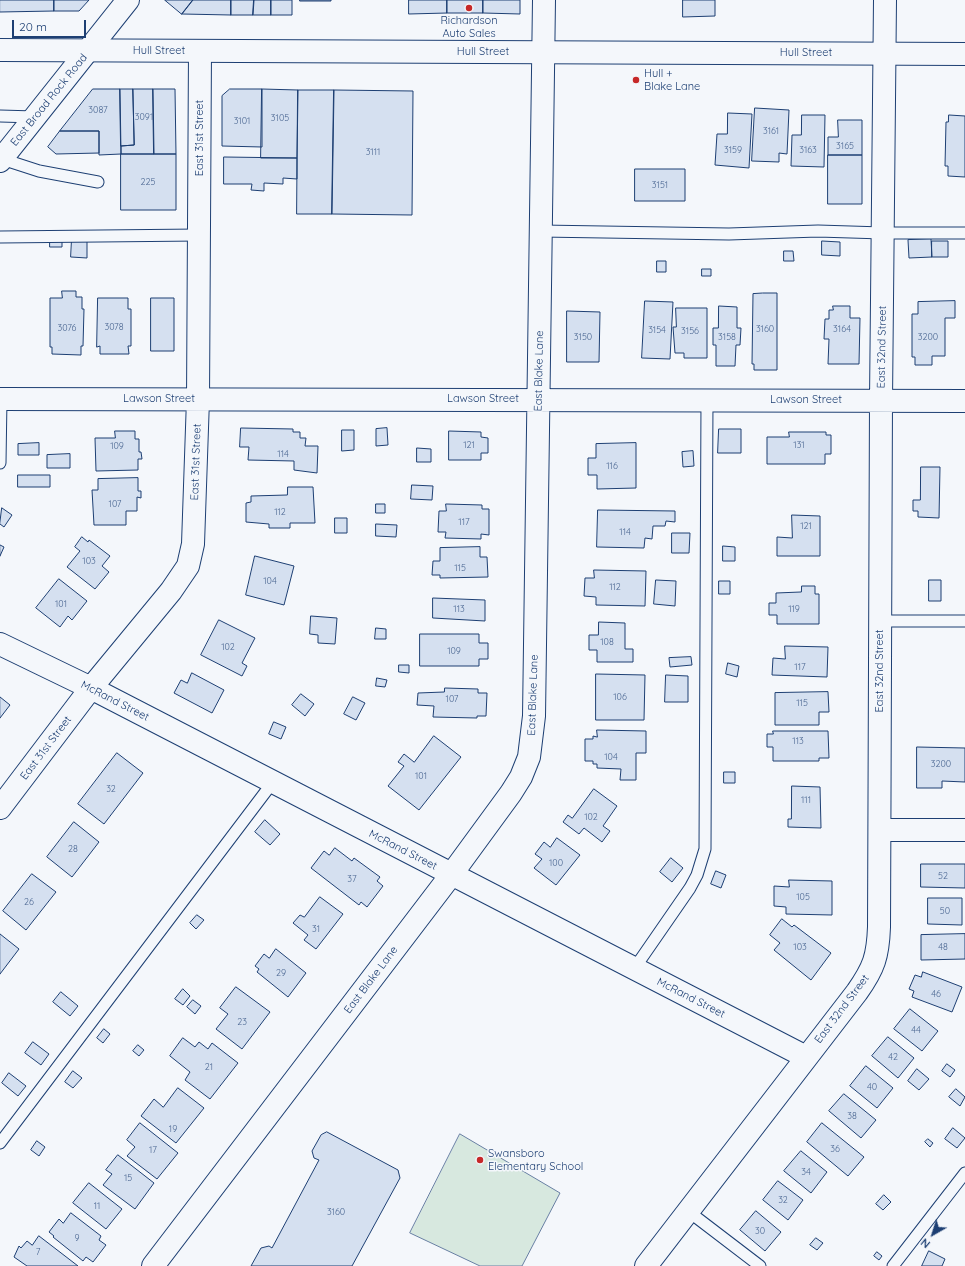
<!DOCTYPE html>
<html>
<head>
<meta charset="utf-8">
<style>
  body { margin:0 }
  #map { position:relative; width:965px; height:1266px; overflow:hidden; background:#f4f7fb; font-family:Quicksand,sans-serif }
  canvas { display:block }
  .north { position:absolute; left:913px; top:1214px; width:40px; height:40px; -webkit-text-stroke:3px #f4f7fb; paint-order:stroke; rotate:219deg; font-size:11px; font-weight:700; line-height:16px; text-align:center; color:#1d3f73 }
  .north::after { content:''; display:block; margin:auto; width:14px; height:18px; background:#1d3f73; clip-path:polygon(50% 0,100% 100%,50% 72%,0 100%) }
  .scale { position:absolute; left:12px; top:20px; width:74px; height:18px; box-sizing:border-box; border:2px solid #1d3f73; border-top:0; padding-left:5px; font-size:12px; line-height:14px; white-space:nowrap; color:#1d3f73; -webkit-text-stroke:3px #f4f7fb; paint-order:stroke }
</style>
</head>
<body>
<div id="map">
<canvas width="965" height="1266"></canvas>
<div class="north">N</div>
<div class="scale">20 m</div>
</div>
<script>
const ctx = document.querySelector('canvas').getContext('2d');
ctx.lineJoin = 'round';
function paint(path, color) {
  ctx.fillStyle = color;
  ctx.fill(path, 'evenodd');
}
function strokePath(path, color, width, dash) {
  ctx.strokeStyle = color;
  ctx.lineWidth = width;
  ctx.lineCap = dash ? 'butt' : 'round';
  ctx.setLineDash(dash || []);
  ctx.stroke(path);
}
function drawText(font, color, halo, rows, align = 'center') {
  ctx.font = font + ' Quicksand,sans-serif';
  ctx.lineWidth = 3;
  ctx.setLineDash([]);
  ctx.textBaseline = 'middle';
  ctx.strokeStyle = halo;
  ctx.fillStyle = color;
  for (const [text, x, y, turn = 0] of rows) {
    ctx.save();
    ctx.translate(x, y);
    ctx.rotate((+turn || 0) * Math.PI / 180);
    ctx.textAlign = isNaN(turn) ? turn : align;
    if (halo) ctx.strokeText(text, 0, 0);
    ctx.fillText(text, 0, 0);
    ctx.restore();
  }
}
const green = new Path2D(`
  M460,1134L560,1193L522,1266H480L410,1233Z`);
const building = new Path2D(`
  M0,0H54V11L0,12Z
  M54,0H89L79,11H54Z
  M165,0H193L182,14Z
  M193,0H231V15L182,14Z
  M231,0H254L253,15H231Z
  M254,0H271V15H253Z
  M271,0H292V15H271Z
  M300,0H331V1H300Z
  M409,0H447V13L409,14Z
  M447,0H483V13H447Z
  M483,0H520V14L483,13Z
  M683,0H715V16L683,17Z
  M93,89H120L121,154L99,155V131H60Z
  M120,89H133L134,145L121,146Z
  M133,89H153L154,154H121V146L134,145Z
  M153,89H175L176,154H154Z
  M230,89H262V147L222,146V96Z
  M262,89L298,90L297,158H261Z
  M298,90H334L332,214H297Z
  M334,90L413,91L412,215L332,214Z
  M755,108L789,110L787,154L779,153V162L752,161Z
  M728,113L752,114L749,168L715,165L717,134H727Z
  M802,115H825L824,167L791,166L792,135H801Z
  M949,115L965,116V177L948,176V166H945L946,122H948Z
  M838,120H862V155H828V137H838Z
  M60,131H99V153L56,154L48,147Z
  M121,154H176V210H121Z
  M828,155H862V204H828Z
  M224,157L297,158V179L283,178V184L264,183V191L251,190L252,184H224Z
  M635,169H685V201H635Z
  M50,238H62V247H50Z
  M72,238H87V258L71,257Z
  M931,239L932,257L909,258L908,240Z
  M822,241L840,242V256L822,255Z
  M932,241H948V257H932Z
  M784,251H793L794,261H784Z
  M657,261H666V272H657Z
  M702,269H711V276H702Z
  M62,291H76V297H82V309H84L83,346H81V355L52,354V347H50V298H62Z
  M763,293H777V370H754V364H752L753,294Z
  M98,298H128V309H131V346H128L129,354H100V346L97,347Z
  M151,298H174V351H151Z
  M645,301L673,302L670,359L642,358Z
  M955,301V318H945V356H932V365H915V357H912V314H918V302Z
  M719,306L737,307V328H741L740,345H736L735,366H716V345H713V328H718Z
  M833,306H850V318H860L859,364H828L829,339H824L825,319H829V310H833Z
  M676,308H707V358H684V353H675L673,327H676Z
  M567,311L600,312L599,362H567Z
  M241,428L293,429V432H300V438H306L305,446H318L317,473L294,470V461L248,460L249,447H240Z
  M387,428L388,445L376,446V429Z
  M719,429H741V453H718Z
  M342,430H354V450L342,451Z
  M115,431H135V439H139V452H141L142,459H138V470L96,471L95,438H115Z
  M449,431L481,432V437L488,438V453H481V460H449Z
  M789,432H826V435H831V454H825V464H767V437H789Z
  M39,443V455H18V444Z
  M636,443V488L597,489V475H588V458H596V444Z
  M417,448L431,449V462H417Z
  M693,451L694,466L683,467L682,452Z
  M70,454V468H47V455Z
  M921,467H940L939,518L918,517V511H913V500H920Z
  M18,475H50V487H18Z
  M138,478V491H141V498L137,497V511H126V525H94L92,490H98V479Z
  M412,485L433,486L432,500L411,499Z
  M288,487H313L315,523H290V528H269V524L246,522V503L251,502V496L287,495Z
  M376,504H385V513H376Z
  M446,504L482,505V509H489V535L481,534V539L445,538L446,532H438L439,511H446Z
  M2,508L12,515L4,527L0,524Z
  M598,510L675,511V522L666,521L665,526H653L652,539L645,538L644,548L597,547Z
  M792,515L820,516V556H777V537L792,538Z
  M335,518H347V533H335Z
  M376,524L397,525L396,537L376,536Z
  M672,533H690L689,553H672Z
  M82,537L88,542L89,540L110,556L102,566L109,572L95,589L67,567L80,551L75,547Z
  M0,545L4,547L0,556Z
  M723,546L735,547V561H723Z
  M480,547V557H487L488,577L440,578V575H432L433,561H440V548Z
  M255,556L294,566L284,605L246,595Z
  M594,570L646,571L645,606L596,605V597L584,596L585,578H594Z
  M59,579L87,601L72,620L68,616L60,627L36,608Z
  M656,580L676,581L675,606L654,604Z
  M929,580H941V601H929Z
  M719,581H730V594H719Z
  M802,586H815V594H819V624H777V615H769V603H776V593L801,592Z
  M433,598L485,600V621L433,618Z
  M311,616L337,618L335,644L318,643V635L310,634Z
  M219,620L255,638L242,663L247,666L242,676L201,655Z
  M599,622L625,623V649H633V662H597V650H589V635H598Z
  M376,628L386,629V639H375Z
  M420,634H479V643H488V659H479V666H420Z
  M785,646L828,647L827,677L772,675L773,658L785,659Z
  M691,657L692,665L670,667L669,658Z
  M728,663L739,666L737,677L726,674Z
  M399,665H409V673L399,672Z
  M192,673L224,690L212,713L174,693L181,680L187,683Z
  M596,674L645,675L644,720H596Z
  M666,675L688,676V702H665Z
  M377,678L387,680L385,687L376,686Z
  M445,688L478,689V693H487L486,716H477V718L433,717L434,706L417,705L418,693L444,692Z
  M828,692L829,712H819V725H775V693Z
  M301,694L314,704L305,716L292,705Z
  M0,697L10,705L0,718Z
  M353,697L365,703L356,720L344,714Z
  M274,722L286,727L281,739L269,734Z
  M597,730L646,731V753H636V780H620L621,769L597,768V764H593V761H585V739H593V736L597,737Z
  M773,731H828L829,758H819V761H773V747H767V734H773Z
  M434,736L461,757L419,810L388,786L404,766L398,762L404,754L414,762Z
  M917,747L965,748V782L942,781V788H917Z
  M117,753L143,773L104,824L78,804Z
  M724,772H735V783H724Z
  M792,786L820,787L821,828L788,827V819H791Z
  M594,789L617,806L603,826L610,831L602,842L584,828L579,834L563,822L568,815L572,818Z
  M265,820L280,834L270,845L255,832Z
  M74,822L99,842L72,877L47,857Z
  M557,838L580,855L556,885L534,868L542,859L535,854L544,842L550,847Z
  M335,848L352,861L354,858L380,877L377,881L383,886L367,907L361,902L359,905L311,868L324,851L329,855Z
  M671,858L683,868L672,882L660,872Z
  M921,864H965V888L921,887Z
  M716,871L726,875L721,888L711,884Z
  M32,874L56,892L26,930L3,911Z
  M789,880L832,881V915L786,914V907L774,906V886L789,887Z
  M320,897L343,914L316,949L304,940L308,935L293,923L300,915L304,917Z
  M928,898H962V925L928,924Z
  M197,915L204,920L196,929L190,923Z
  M782,919L792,927L794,925L831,953L811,980L774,950L780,943L770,935Z
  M0,934L19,949L0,974Z
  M965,934V959L921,960V935Z
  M276,949L306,973L288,997L257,972L259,969L255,966L264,954L269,958Z
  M923,972L962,987L952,1012L912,997L914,991L909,989L915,975L921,977Z
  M236,987L270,1012L242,1049L216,1029L228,1014L220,1008Z
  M183,989L190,996L183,1005L175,999Z
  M61,992L78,1006L70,1016L53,1002Z
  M193,1000L201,1006L195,1014L187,1007Z
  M910,1009L938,1031L922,1051L894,1029Z
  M104,1029L110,1034L103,1043L97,1038Z
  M888,1037L914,1058L898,1078L872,1056Z
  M183,1038L195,1047L199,1042L208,1049L212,1043L238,1063L210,1099L185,1080L190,1072L170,1056Z
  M33,1042L49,1054L41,1065L25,1053Z
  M138,1045L144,1050L139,1056L133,1051Z
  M947,1064L955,1070L950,1077L942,1071Z
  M866,1066L893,1088L877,1108L850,1086Z
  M917,1069L929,1079L919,1090L908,1081Z
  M73,1071L82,1078L73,1088L65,1082Z
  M9,1073L26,1086L18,1096L2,1083Z
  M178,1088L204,1108L176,1143L141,1116L154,1099L163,1107Z
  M956,1089L965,1097L960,1106L949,1097Z
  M844,1094L876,1120L861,1138L829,1111Z
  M140,1123L178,1153L157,1179L127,1156L135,1147L127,1140Z
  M822,1123L864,1157L848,1176L807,1142Z
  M953,1128L965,1138L957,1148L945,1139Z
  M327,1132L398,1170L400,1178L352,1266H251L261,1248L269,1246L272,1248L319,1160L314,1158L312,1151L321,1135Z
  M928,1139L933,1143L930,1147L925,1142Z
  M37,1141L45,1147L39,1156L31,1150Z
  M801,1151L827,1172L811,1193L784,1171Z
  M118,1155L154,1183L135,1209L103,1185L112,1174L106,1170Z
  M778,1181L803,1200L788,1220L763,1200Z
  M89,1183L122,1209L106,1229L73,1203Z
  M884,1195L891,1202L883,1210L876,1204Z
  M756,1211L781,1232L765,1251L740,1230Z
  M71,1213L101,1236L99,1240L106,1245L93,1262L86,1257L83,1261L53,1237L54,1236L49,1232L59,1219L63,1223Z
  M39,1236L78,1266H27L14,1257L19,1246L21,1248L27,1241L32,1245Z
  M816,1238L823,1243L817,1250L810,1245Z
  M929,1251L945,1259L942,1266H922Z
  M877,1252L882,1256L879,1260L874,1256Z`);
const service = new Path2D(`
  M0,116L35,117
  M2,159L39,171L98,182
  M541,231L729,234L818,231L883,233H965
  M0,237L199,235
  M0,463L1,399
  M880,621H965
  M634,969L690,888L697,875L705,849L707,399
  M0,1143L273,782
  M688,1211L760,1266
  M893,1266L965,1173`);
const minor = new Path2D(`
  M0,399L965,401
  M0,644L91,688L806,1057
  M0,808L91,688L171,591L188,566L193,544L198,399L200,51
  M880,830H965
  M153,1266L451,875L511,793L521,777L529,757L534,716L544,0
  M646,1266L857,992C874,968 878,956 879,927L881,400L885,0`);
const secondary = new Path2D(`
  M0,161L128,0`);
const primary = new Path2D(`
  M0,50L965,54`);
const markers = [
  [469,8,4,"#c62828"],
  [636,80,4,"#c62828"],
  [480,1160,4,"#c62828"]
];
const numberNames = [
  ["3087",98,110],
  ["3091",144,117],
  ["3105",280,118],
  ["3101",242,121],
  ["3161",771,131],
  ["3165",845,146],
  ["3159",733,150],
  ["3163",808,150],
  ["3111",373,152],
  ["225",148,182],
  ["3151",660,185],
  ["3078",114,327],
  ["3076",67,328],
  ["3160",765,329],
  ["3164",842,329],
  ["3154",657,330],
  ["3156",690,331],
  ["3150",583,337],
  ["3158",727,337],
  ["3200",928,337],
  ["121",469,445],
  ["131",799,445],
  ["109",117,446],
  ["114",283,454],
  ["116",612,466],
  ["107",115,504],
  ["112",280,512],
  ["117",464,522],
  ["121",806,526],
  ["114",625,532],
  ["103",89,561],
  ["115",460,568],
  ["104",270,581],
  ["112",615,587],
  ["101",61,604],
  ["113",459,609],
  ["119",794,609],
  ["108",607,642],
  ["102",228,647],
  ["109",454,651],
  ["117",800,667],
  ["106",620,697],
  ["107",452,699],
  ["115",802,703],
  ["113",798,741],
  ["104",611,757],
  ["3200",941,764],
  ["101",421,776],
  ["32",111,789],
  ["111",806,800],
  ["102",591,817],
  ["28",73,849],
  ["100",556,863],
  ["52",943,876],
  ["37",352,879],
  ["105",803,897],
  ["26",29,902],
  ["50",945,911],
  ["31",316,929],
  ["103",800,947],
  ["48",943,947],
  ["29",281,973],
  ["46",936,994],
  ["23",242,1022],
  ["44",916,1030],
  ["42",893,1057],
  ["21",209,1067],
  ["40",872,1087],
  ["38",852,1116],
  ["19",173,1129],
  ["36",835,1149],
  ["17",153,1150],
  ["34",806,1172],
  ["15",128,1178],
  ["32",783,1200],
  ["11",97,1206],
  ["3160",336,1212],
  ["30",760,1231],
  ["9",77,1238],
  ["7",38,1252]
];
const poiNames = [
  ["Richardson",469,21,"center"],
  ["Auto Sales",469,34,"center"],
  ["Hull +",644,74],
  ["Blake Lane",644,87],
  ["Swansboro",488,1154],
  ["Elementary School",488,1167]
];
const streetNames = [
  ["Hull Street",159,51],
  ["Hull Street",483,52],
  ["Hull Street",806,53],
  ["East Broad Rock Road",49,100,-51],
  ["East 31st Street",200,138,-90],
  ["East 32nd Street",882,347,-89],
  ["East Blake Lane",539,371,-89],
  ["Lawson Street",159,399],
  ["Lawson Street",483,399],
  ["Lawson Street",806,400],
  ["East 31st Street",196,462,-88],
  ["East 32nd Street",880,671,-90],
  ["East Blake Lane",533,695,-88],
  ["McRand Street",115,701,27],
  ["East 31st Street",46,748,-53],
  ["McRand Street",403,850,27],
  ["East Blake Lane",371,980,-53],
  ["McRand Street",691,998,27],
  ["East 32nd Street",842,1009,-53]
];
paint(green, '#d7e8df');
strokePath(green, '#687fa3', 1);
paint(building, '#d5e0f0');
strokePath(building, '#1d3f73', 1);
strokePath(service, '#1d3f73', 13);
strokePath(minor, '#1d3f73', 24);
strokePath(secondary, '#1d3f73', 24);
strokePath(primary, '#1d3f73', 24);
strokePath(service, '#f4f7fb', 11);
strokePath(minor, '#f4f7fb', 22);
strokePath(secondary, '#f4f7fb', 22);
strokePath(primary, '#f4f7fb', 22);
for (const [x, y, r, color] of markers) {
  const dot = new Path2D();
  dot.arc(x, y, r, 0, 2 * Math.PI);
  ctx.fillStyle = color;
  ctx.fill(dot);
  strokePath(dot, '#f4f7fb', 1.5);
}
drawText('9px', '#4b6792', null, numberNames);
drawText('11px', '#1d3f73', '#f4f7fb', poiNames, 'left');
drawText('11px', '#1d3f73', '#f4f7fb', streetNames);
</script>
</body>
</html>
